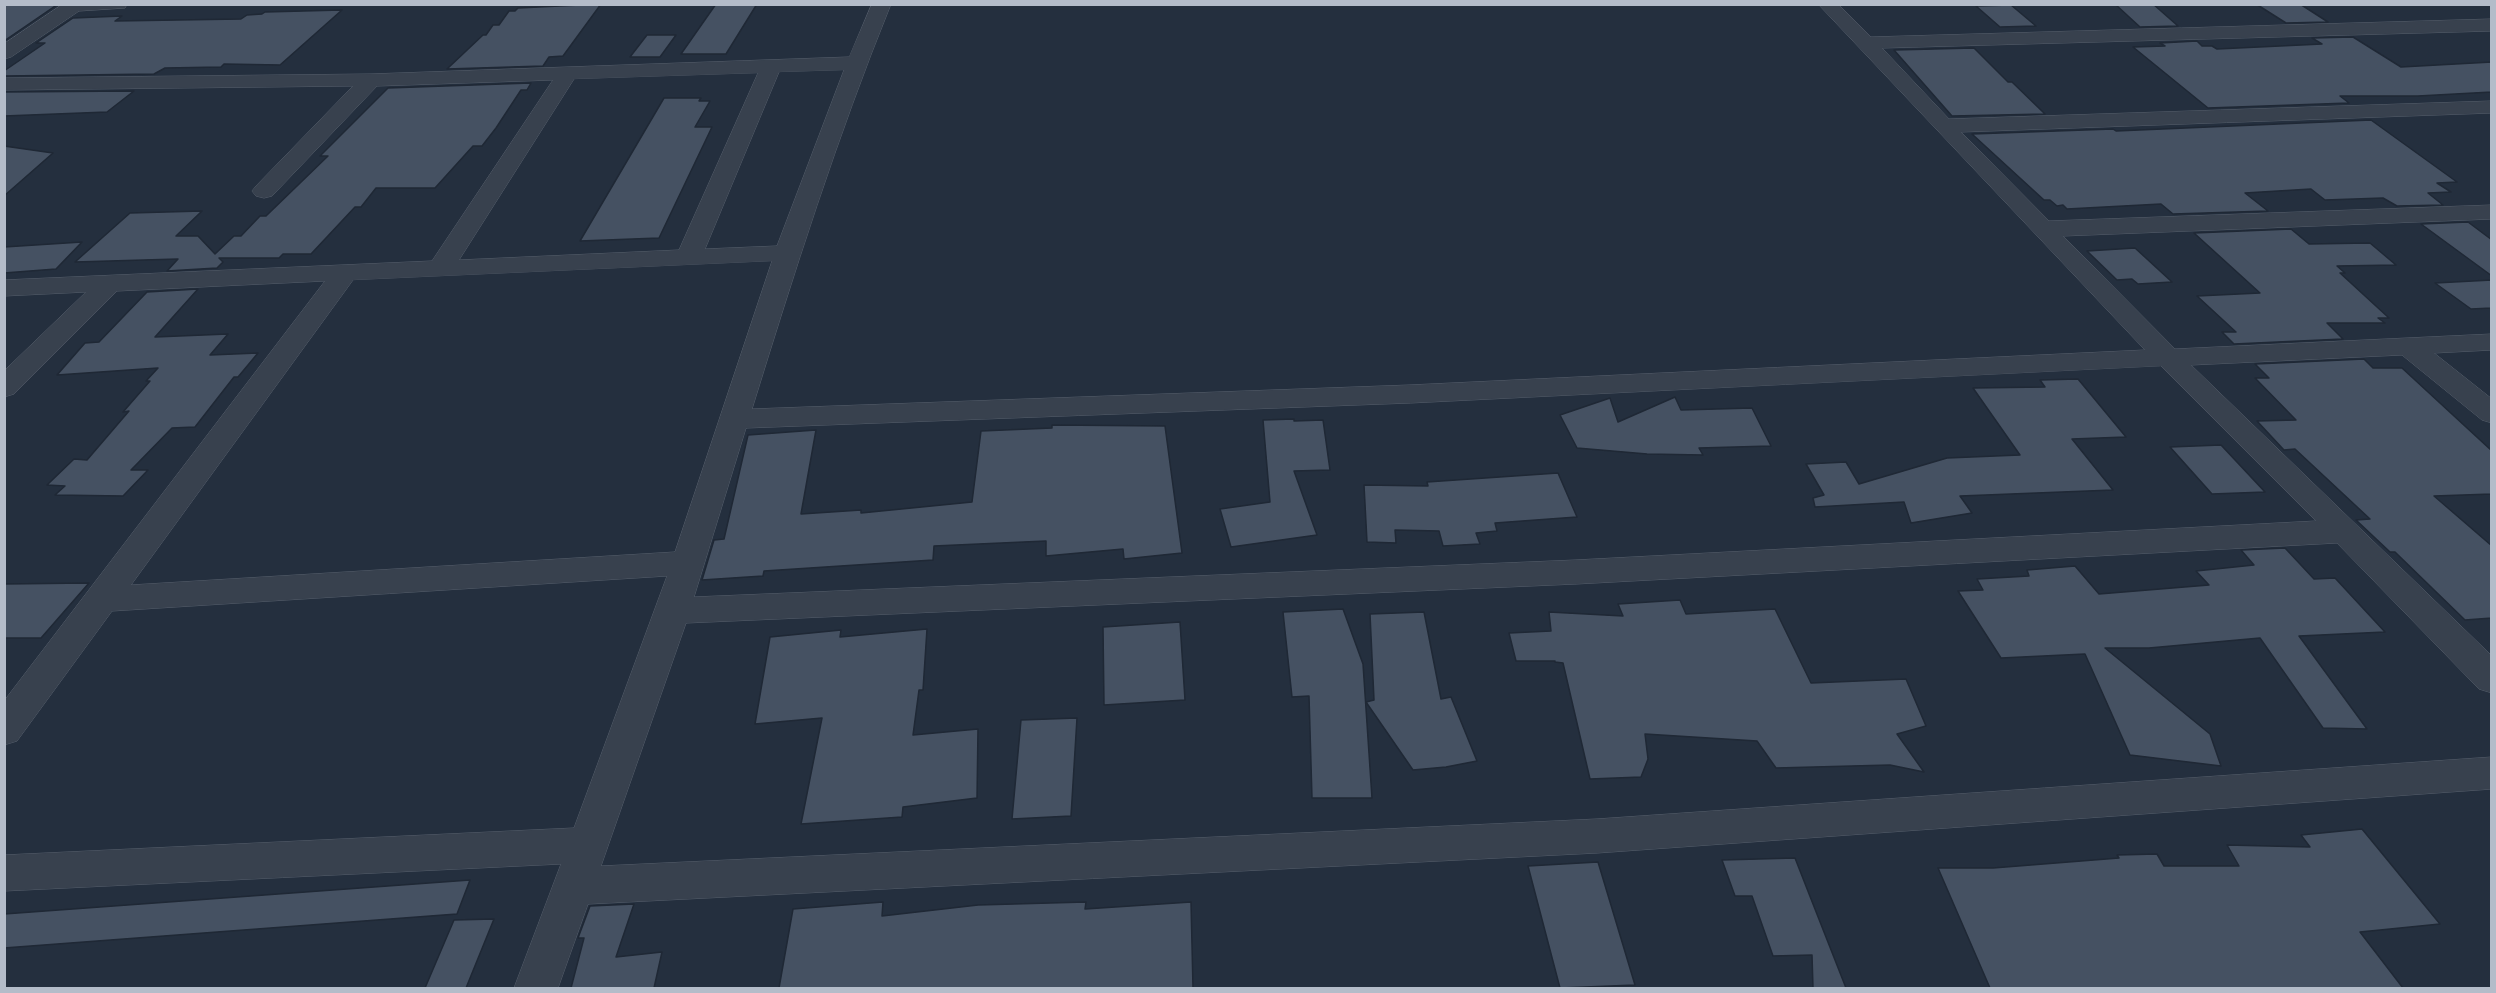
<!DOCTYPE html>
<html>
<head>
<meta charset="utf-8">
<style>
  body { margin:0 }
  #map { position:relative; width:2496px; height:993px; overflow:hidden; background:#242f3e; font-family:Commissioner,sans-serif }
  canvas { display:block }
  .frame { position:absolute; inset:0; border:6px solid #b4bcc9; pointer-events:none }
</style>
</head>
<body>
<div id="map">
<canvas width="2496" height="993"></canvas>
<div class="frame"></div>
</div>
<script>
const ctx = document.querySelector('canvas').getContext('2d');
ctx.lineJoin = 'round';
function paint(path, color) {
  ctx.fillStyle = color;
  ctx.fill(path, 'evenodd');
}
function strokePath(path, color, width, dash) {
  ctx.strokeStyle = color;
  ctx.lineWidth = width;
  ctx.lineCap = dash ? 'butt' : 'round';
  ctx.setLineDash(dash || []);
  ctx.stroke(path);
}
const building = new Path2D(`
  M4,4H58L4,41Z
  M601,4L563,56L549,57L543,66L447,69L483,35H486L493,25H499L509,11H515L518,8Z
  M716,4H757L726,54H681Z
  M2115,4H2153L2178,26L2140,27Z
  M2256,4H2300L2328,22L2286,23Z
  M2011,5L2036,26L2000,27L1976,6Z
  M342,10L280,65L224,64L221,67L165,68L154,74L4,76V71L45,43H36L73,18L122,16L115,21L241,19L247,15L262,14L265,12Z
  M647,35H676L660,57H630Z
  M2353,37L2401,67L2492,62V92L2418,96H2340L2349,103L2208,108L2133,47L2165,46L2160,43L2197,41L2202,46H2212L2217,49L2322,44L2312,38Z
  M1974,48L2008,82H2012L2045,114L1952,116L1894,50Z
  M531,83L527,90H521L496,128L482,146H473L435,188H376L361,207H355L311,254H283L279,258H219L223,262L217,268L167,271L178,259L75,262L130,213L202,211L176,236H198L215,254L234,236H241L260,216H266L328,156H320L388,88Z
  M134,91L107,112L4,116V92Z
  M664,98H701L699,101H710L695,127H712L659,238L580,241Z
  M2371,120L2457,182L2437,183L2451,192L2428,193L2443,205L2397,206L2383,198L2325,200L2311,189L2245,193L2268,211L2173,214L2161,204L2067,209L2063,205L2057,206L2050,200H2044L1972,134L2113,129L2116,131Z
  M4,146L53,153L4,196Z
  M2468,222L2492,240V276L2421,224Z
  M2291,229L2309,244L2370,243L2396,265L2337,266L2345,273H2340L2389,318H2378L2385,323H2327L2343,339L2234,344L2222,332H2236L2197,296L2260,293L2194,233Z
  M82,242L56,269L4,273V247Z
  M2135,248L2172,282L2138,284L2132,279L2117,280L2087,251Z
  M2492,280V308L2471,309L2435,283Z
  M198,289L155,337L228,334L210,355L258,353L238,377H234L195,427L172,428L131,470H148L123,496L55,495L65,486L47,485L74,459L87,460L129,411L123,412L150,381H146L158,368L57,375L85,343L99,342L147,292Z
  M2364,359L2373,368H2402L2492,451V494L2434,496L2492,546V618L2465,620L2395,552H2390L2356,520L2370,519L2295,449L2284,450L2257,421L2296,420L2255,378H2269L2255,364Z
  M2078,379L2126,437L2072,439L2113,490L1960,496L1972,513L1911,523L1904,502L1815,507L1813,498L1824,495L1806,464L1846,462L1859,484L1947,458L2020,455L1973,388L2045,387L2040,380Z
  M1675,397L1681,410L1752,408L1771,446L1699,448L1703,455L1647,454L1577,448L1560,415L1610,398L1618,422Z
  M1294,419V421L1323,420L1330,470L1294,471L1317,535L1231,547L1220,509L1270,502L1263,420Z
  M1052,425L1165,426L1182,553L1124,559L1123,549L1046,556V541L934,546L933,560L764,571L763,576L702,580L714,540L724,539L748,435L816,430L801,514L861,510V513L972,502L981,431L1052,428Z
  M2221,445L2265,492L2212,494L2170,447Z
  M1558,473L1577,517L1495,523L1497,531L1476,533L1480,544L1443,546L1439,531L1395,530L1396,543L1367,542L1364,485L1428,486L1427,482Z
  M2285,548L2314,579L2335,578L2385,632L2299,636L2367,729L2323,728L2260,638L2149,648H2105L2210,734L2221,766L2130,755L2085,654L2001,658L1958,591L1983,590L1977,579L2029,576L2027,570L2075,566L2099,594L2209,585L2196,571L2254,565L2241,550Z
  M89,583L41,638H4V584Z
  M1680,600L1686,614L1775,609L1811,683L1906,679L1926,726L1897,734L1924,772L1890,765L1776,768L1757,741L1645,734L1648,759L1641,777L1590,779L1563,663L1555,662V661H1516L1509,633L1551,631L1549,612L1623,616L1618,604Z
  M1343,609L1363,664L1372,798H1312L1309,696L1292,697L1283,612Z
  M1424,612L1441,699L1451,697L1477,761L1446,767L1413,770L1366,702L1374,700L1370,614Z
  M1180,622L1185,700L1104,705L1103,627Z
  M927,629L923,690H919L913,735L978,729L977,798L903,807L902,817L801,824L822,718L755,724L770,637L841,630L840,637Z
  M1077,718L1071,816L1012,819L1021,720Z
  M2362,829L2440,924L2360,932L2403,988H1990L1938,868H1993L2119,858L2117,855L2157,854L2164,866H2239L2227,845L2310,847L2301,835Z
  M1795,858L1813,904L1846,988H1813L1812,955L1773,956L1752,896H1735L1722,860Z
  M1598,862L1635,985L1560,988L1528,866Z
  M470,880L457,914L4,948V914Z
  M883,902L882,916L978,905L1086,902L1085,909L1191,902L1193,988H779L793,909Z
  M634,904L616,957L662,952L654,988H571L584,938H578L590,906Z
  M494,919L466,988H425L454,920Z`);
const street = new Path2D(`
  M63,4H127L125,8L79,11L11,57L4,59V44Z
  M872,4H891C837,137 794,273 752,409L1410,385L2145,350L1818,4H1838L1871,37L2492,19V31L1882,48L1949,119L2492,101V113L1961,132L2049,221L2492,205V219L2063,236L2175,349L2492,334V350L2434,353L2492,399V423L2482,420L2402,355L2191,365L2492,656V693L2479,689L2337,543L1576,584L686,623L601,866L1597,819L2492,757V789L1597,853L588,904L558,988H514L561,864L4,891V855L574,828L667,576L112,611L17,741L4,745V701L325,281L117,291L14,394L4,397V371L86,292L4,296V280L432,261L553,80L377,86L272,196L264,198L256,196L252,191L256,186L353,86L4,90V78L371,74L849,57ZM844,70L777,246L705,249L779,72ZM758,73L679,250L459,260L574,79ZM772,261L675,552L131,585L353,280ZM2161,366L2316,521L1576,560L694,597L746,428L1410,403Z`);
paint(building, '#455162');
strokePath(building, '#1f2835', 1.5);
strokePath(street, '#565f6c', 1);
paint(street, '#38414e');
</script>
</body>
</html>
